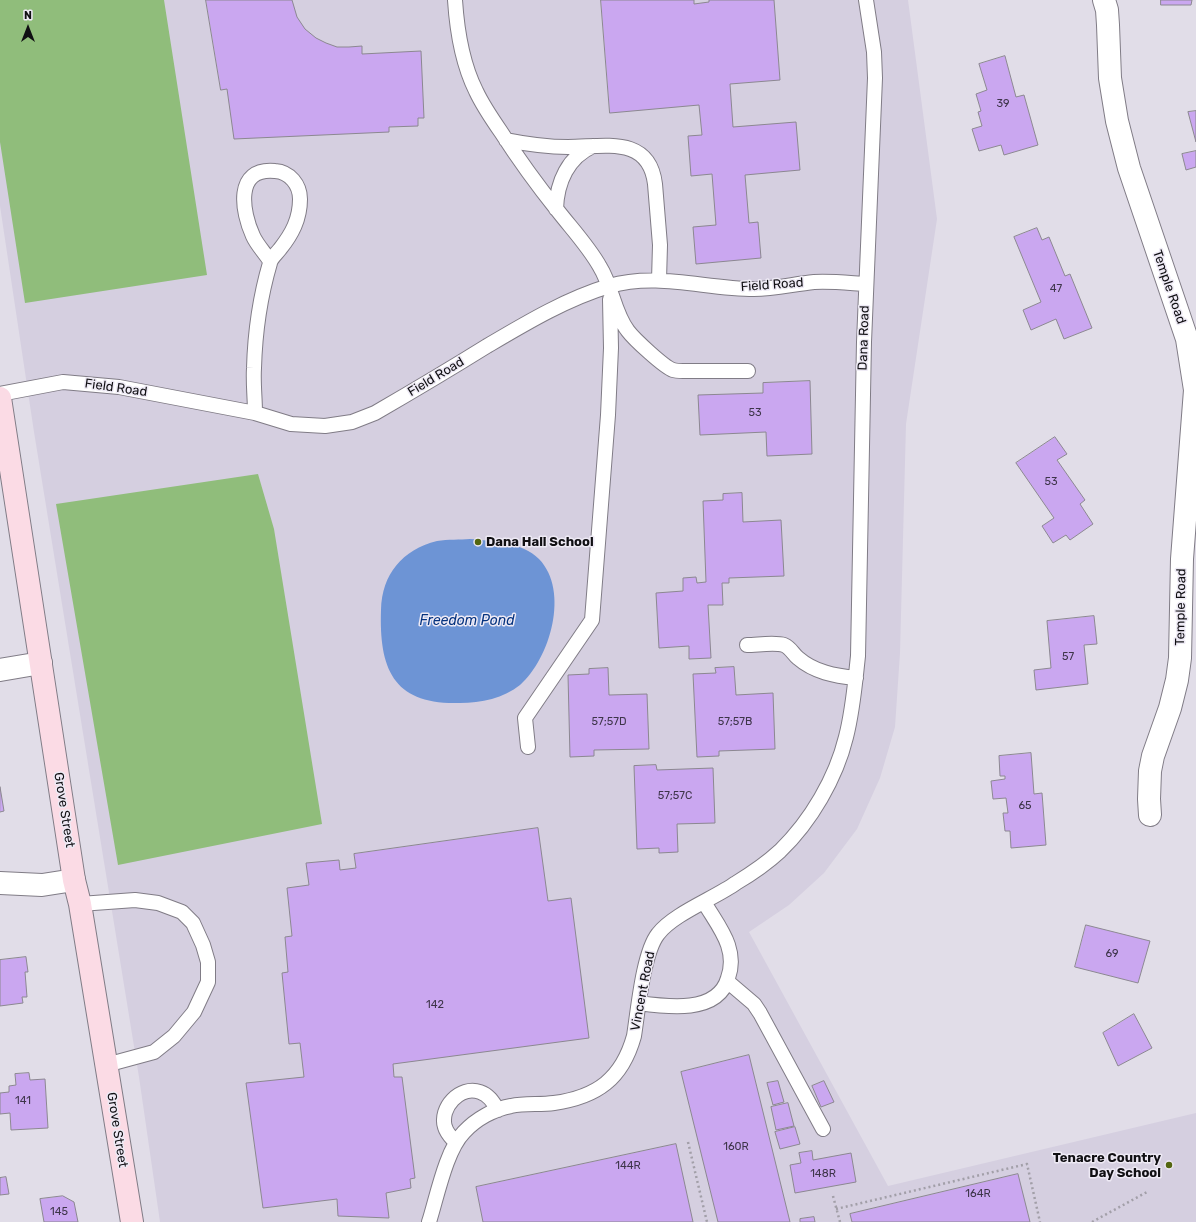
<!DOCTYPE html>
<html>
<head>
<meta charset="utf-8">
<style>
  body { margin:0 }
  #map { position:relative; width:1196px; height:1222px; overflow:hidden; background:#e1dde8; font-family:Rubik,sans-serif }
  canvas { display:block }
  .north { position:absolute; left:8px; top:8px; width:40px; height:40px; -webkit-text-stroke:3px #eeeaf5; paint-order:stroke; rotate:0deg; font-size:11px; font-weight:700; line-height:16px; text-align:center; color:#100f13 }
  .north::after { content:''; display:block; margin:auto; width:14px; height:18px; background:#100f13; clip-path:polygon(50% 0,100% 100%,50% 72%,0 100%) }
</style>
</head>
<body>
<div id="map">
<canvas width="1196" height="1222"></canvas>
<div class="north">N</div>
</div>
<script>
const ctx = document.querySelector('canvas').getContext('2d');
ctx.lineJoin = 'round';
function paint(path, color) {
  ctx.fillStyle = color;
  ctx.fill(path, 'evenodd');
}
function strokePath(path, color, width, dash) {
  ctx.strokeStyle = color;
  ctx.lineWidth = width;
  ctx.lineCap = dash ? 'butt' : 'round';
  ctx.setLineDash(dash || []);
  ctx.stroke(path);
}
function drawText(font, color, halo, rows, align = 'center') {
  ctx.font = font + ' Rubik,sans-serif';
  ctx.lineWidth = 3;
  ctx.setLineDash([]);
  ctx.textBaseline = 'middle';
  ctx.strokeStyle = halo;
  ctx.fillStyle = color;
  for (const [text, x, y, turn = 0] of rows) {
    ctx.save();
    ctx.translate(x, y);
    ctx.rotate((+turn || 0) * Math.PI / 180);
    ctx.textAlign = isNaN(turn) ? turn : align;
    if (halo) ctx.strokeText(text, 0, 0);
    ctx.fillText(text, 0, 0);
    ctx.restore();
  }
}
const built = new Path2D(`
  M0,0H908L937,219L906,424L900,653L895,727L880,778L857,829L824,873L789,905L749,932L888,1186L1196,1113V1222H160L139,1077L34,432L0,206Z`);
const green = new Path2D(`
  M0,0H164L207,275L25,303L0,142Z
  M258,474L274,529L322,824L118,865L56,504Z`);
const water = new Path2D(`
  M470,539C493,541 522,542 539,559C570,591 550,659 520,685C504,698 481,703 460,703C394,705 379,670 381,610C382,574 402,550 437,541C448,539 460,540 470,539Z`);
const building = new Path2D(`
  M206,0H292L297,17L305,29L316,38L326,43L337,47H349L362,46V54L421,51L424,118H418V126L389,127V132L234,139L227,89L221,90Z
  M601,0H694V4L709,2V0H774L780,80L730,84L733,127L796,122L800,170L745,175L749,223L758,222L761,258L696,264L693,227L716,225L712,174L691,176L688,136L702,135L699,105L610,113Z
  M1161,0H1192L1191,5H1161Z
  M1005,56L1016,97L1024,95L1038,145L1004,155L1001,145L979,151L972,129L982,126L978,112L981,111L976,94L987,90L979,64Z
  M1196,111V142L1188,112Z
  M1196,151V167L1186,170L1182,154Z
  M1037,228L1042,240L1049,237L1065,276L1070,274L1092,328L1064,339L1056,319L1031,330L1023,310L1041,302L1014,237Z
  M810,381L812,454L767,456L766,432L700,435L698,395L763,393V383Z
  M1055,437L1067,454L1057,460L1085,500L1080,504L1093,524L1070,540L1066,535L1053,543L1042,526L1054,518L1016,463Z
  M742,493L743,522L781,520L784,576L729,578V583H722L723,605H708L711,658L689,659V646L659,648L656,593L683,591V578L696,577L697,583L706,582L703,501L723,500V494Z
  M1094,616L1097,644L1084,645L1088,684L1036,690L1034,670L1051,668L1047,621Z
  M734,667L736,695L773,693L775,749L719,751V756L697,757L693,674L716,673L715,668Z
  M608,668L609,695L647,694L649,749L594,750V756L570,757L568,675L589,674V669Z
  M1031,753L1034,794L1042,793L1046,845L1011,848L1010,831H1005L1003,813H1008L1006,798L993,799L991,781L1005,779V776H1000L999,756Z
  M656,765L657,770L713,768L715,823L677,824L678,852L659,853V848L637,849L634,766Z
  M0,787L4,811L0,812Z
  M538,828L548,901L571,898L589,1038L393,1064L394,1077H402L415,1178L410,1179L411,1188L386,1193L389,1218L338,1216L337,1199L263,1208L246,1083L304,1077L300,1043L289,1044L282,973L288,972L285,937L292,936L287,888L309,885L306,863L339,860L340,870L356,868L354,854Z
  M1086,925L1150,941L1138,983L1075,967Z
  M26,957L28,972H25L27,997H22L23,1003L0,1006V960Z
  M1134,1014L1152,1048L1118,1066L1103,1033Z
  M749,1055L790,1222H718L681,1072Z
  M29,1073L30,1080L45,1079L48,1128L11,1130L10,1113L0,1114V1093L9,1092V1086L16,1085L15,1074Z
  M778,1081L784,1102L773,1105L767,1083Z
  M824,1081L834,1102L821,1107L812,1086Z
  M788,1103L794,1126L776,1130L771,1107Z
  M795,1127L800,1144L780,1149L775,1132Z
  M676,1144L693,1222H483L476,1187Z
  M812,1151L813,1160L851,1153L856,1182L795,1193L790,1165L801,1163L799,1153Z
  M1018,1174L1030,1222H852L850,1214Z
  M6,1177L9,1194L0,1195V1178Z
  M63,1196L74,1202L78,1222H44L40,1199Z
  M814,1217L815,1222H800V1219Z`);
const path = new Path2D(`
  M688,1142L707,1222
  M833,1196L840,1222
  M836,1209L1027,1164L1040,1222
  M1092,1222L1147,1192`);
const lane = new Path2D(`
  M455,0C457,31 462,63 476,91C483,106 492,119 501,132C519,160 538,186 558,211C572,229 589,247 600,267C612,286 614,313 628,331C634,339 664,367 673,370C676,371 680,371 683,371H748
  M506,140C526,144 547,147 568,147C604,147 649,135 655,184L660,245L659,280
  M556,209C557,182 568,157 593,146
  M0,394L63,382L119,387L255,413L291,424L325,426L352,422L375,413C413,391 450,369 487,346C526,323 566,299 609,286C658,272 705,289 754,289C774,289 794,284 814,282C831,281 849,283 866,284
  M255,413C255,398 253,383 254,368C255,333 260,297 270,263C271,258 277,253 280,249C292,234 300,219 300,199C300,185 290,172 275,171C234,167 242,212 253,236C257,245 265,253 270,261
  M747,645C757,645 775,642 784,645C791,648 793,654 798,658C814,672 835,676 856,678
  M528,747L525,718L592,620L608,415L611,348L610,299
  M80,904L135,900L158,903L182,912L193,923L203,945L208,962V982L194,1012L174,1036L154,1052L106,1065
  M727,981L754,1004L760,1013L823,1129
  M639,1003C667,1007 718,1014 728,978C732,967 732,957 728,945C723,930 712,916 704,902
  M456,1143C452,1138 447,1134 445,1127C439,1108 460,1085 480,1092C489,1095 493,1102 498,1110
  M429,1222C437,1197 446,1150 464,1132C476,1119 494,1109 511,1106C525,1103 540,1105 554,1103C597,1097 622,1079 634,1036C638,1011 643,953 658,934C673,914 715,898 736,883C751,874 767,863 780,851C811,821 836,778 846,737C853,710 855,683 858,656L864,342L875,78L874,52L866,0`);
const street = new Path2D(`
  M1104,0L1107,10L1108,25L1110,78L1117,121L1129,168L1187,339L1195,390L1182,559L1180,658L1177,680L1170,708L1153,756L1150,771L1149,799L1150,815
  M0,670L41,663
  M0,883L42,885L74,880`);
const secondary = new Path2D(`
  M0,398L74,880L80,904L132,1222`);
const markers = [
  [478,542,4,"#536610"],
  [1169,1165,4,"#536610"]
];
const numberNames = [
  ["39",1003,104],
  ["47",1056,289],
  ["53",755,413],
  ["53",1051,482],
  ["57",1068,657],
  ["57;57D",609,722],
  ["57;57B",735,722],
  ["57;57C",675,796],
  ["65",1025,806],
  ["69",1112,954],
  ["142",435,1005],
  ["141",23,1101],
  ["160R",736,1147],
  ["144R",628,1166],
  ["148R",823,1174],
  ["164R",978,1194],
  ["145",59,1212]
];
const streetNames = [
  ["Field Road",772,285,-4],
  ["Temple Road",1169,287,71],
  ["Dana Road",864,338,-88],
  ["Field Road",436,377,-31],
  ["Field Road",116,388,8],
  ["Temple Road",1181,607,-89],
  ["Grove Street",64,810,81],
  ["Vincent Road",643,991,-79],
  ["Grove Street",117,1130,81]
];
const poiNames = [
  ["Dana Hall School",486,542],
  ["Tenacre Country",1161,1158,"right"],
  ["Day School",1161,1173,"right"]
];
const waterNames = [
  ["Freedom Pond",467,621]
];
paint(built, '#d5cfe0');
paint(green, '#90bd7b');
paint(water, '#6d94d5');
paint(building, '#caa7f0');
strokePath(building, '#8c8891', 1);
strokePath(lane, '#807c86', 16);
strokePath(street, '#807c86', 24);
strokePath(secondary, '#807c86', 24);
strokePath(path, '#a29fa8', 2.5, [2, 3]);
strokePath(lane, '#fff', 14);
strokePath(street, '#fff', 22);
strokePath(secondary, '#fbdbe5', 22);
for (const [x, y, r, color] of markers) {
  const dot = new Path2D();
  dot.arc(x, y, r, 0, 2 * Math.PI);
  ctx.fillStyle = color;
  ctx.fill(dot);
  strokePath(dot, '#eeeaf5', 1.5);
}
drawText('11px', '#3e354a', null, numberNames);
drawText('13px', '#100f13', '#eeeaf5', streetNames);
drawText('bold 13px', '#100f13', '#eeeaf5', poiNames, 'left');
drawText('italic 14px', '#05337f', '#eeeaf5', waterNames);
</script>
</body>
</html>
